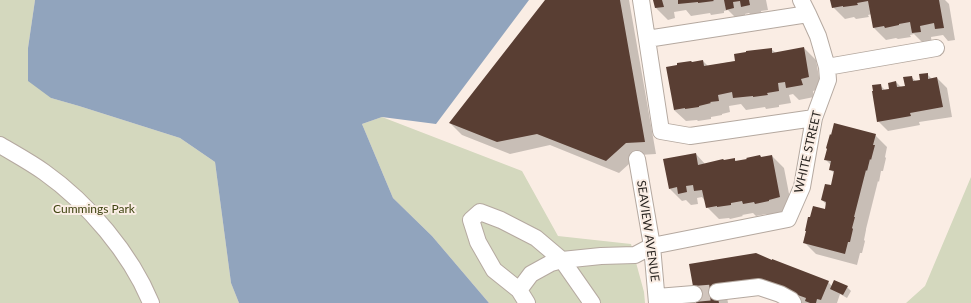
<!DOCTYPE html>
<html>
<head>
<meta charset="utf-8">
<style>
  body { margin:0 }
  canvas { display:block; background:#faede4 }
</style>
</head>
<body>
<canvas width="971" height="303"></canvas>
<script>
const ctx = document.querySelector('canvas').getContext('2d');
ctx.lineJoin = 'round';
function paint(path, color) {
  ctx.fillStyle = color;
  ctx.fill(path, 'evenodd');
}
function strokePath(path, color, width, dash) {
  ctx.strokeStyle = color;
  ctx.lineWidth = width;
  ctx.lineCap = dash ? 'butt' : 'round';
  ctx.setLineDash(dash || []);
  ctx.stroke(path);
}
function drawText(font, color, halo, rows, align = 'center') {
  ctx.font = font + ' Lato,sans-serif';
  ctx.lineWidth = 4;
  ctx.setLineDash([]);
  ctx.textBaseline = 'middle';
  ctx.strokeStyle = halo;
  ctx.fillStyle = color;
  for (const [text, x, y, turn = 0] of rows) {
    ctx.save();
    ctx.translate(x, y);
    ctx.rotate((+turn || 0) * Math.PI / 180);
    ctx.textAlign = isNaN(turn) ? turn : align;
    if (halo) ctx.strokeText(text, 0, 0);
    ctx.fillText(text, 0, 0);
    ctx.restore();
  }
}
const green = new Path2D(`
  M0,0H35L28,48L51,98L79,106L180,138L215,162L231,283L239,303H0Z
  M382,117L522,171L558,236L631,244L644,292L645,303H489L432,236L393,198L362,124Z
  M971,177V303H906L925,286Z`);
const water = new Path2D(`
  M35,0H529L436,124L382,117L362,124L393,198L432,236L489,303H239L231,283L215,162L180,138L79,106L51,98L28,81V48Z`);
const shadow = new Path2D(`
  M546,0H629L656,154L639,155L619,173L550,145L510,154L462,135L450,123Z
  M655,0H766L768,10L761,11L762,17L754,18L749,13L745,14L746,20L739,21L728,10L724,11V13L711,15L710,13L691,16L686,10L674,12L675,18L668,20L656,8Z
  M831,0H945L949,4L955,40L948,41L943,35L931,37L932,44L925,45L914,34L910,35L911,37L898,39L896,38L886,40L874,28L872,14L868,15L869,17L856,19L854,17L845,19L833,7Z
  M804,48L816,60L821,89L813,91L814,97L799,100L793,94L789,95L791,103L779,105V107L766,109L765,107L746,110L741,104L729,106L730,112L722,114V115L711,117V119L698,121L697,120L686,121L674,110L692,63L703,61L708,66L736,61L771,49L776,53Z
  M927,74L932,79L937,78L947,88L952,117L919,122L920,125L888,131L878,121L880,85L885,90L890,89L896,82L901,87L906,86L911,77L917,82L921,81Z
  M875,135L887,147L885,157L886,158L883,171H881L879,182L878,181L866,229V230L864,240L865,241L862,253H860L857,265L816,254L804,242L825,210L827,205L822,200L831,187L835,174L830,169L831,165L826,160Z
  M696,154L705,164L734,159L737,162L772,156L784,168L792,209L780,212V213L768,215L766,214L756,216L753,213L742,215L743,216L730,219L729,218L719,219L707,207L705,201L702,197L697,198L698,204L691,205L686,200L682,201L670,189Z
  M690,265L828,282L832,286L847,287L851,291L847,298L840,294L837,303H800L771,292L727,297L728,303H697Z`);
const building = new Path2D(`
  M545,0H620L645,142L626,143L606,161L537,134L497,142L449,123Z
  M653,0H662L664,7L655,8Z
  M678,0H713L714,1L698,3V2L678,4Z
  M724,0H749L750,5L741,7L740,1L733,2L734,8L726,10Z
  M830,0H939L944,28L935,29L934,23L920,26L921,32L912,33L910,22L899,24V25L885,28L884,26L873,28L868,1L857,3L858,5L843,7V6L832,8Z
  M804,47L809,77L801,79L803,85L786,88L785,82L778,83L779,91L767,93L768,95L753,97V96L733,98L732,92L718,95L719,101L710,102L711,103L699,106V107L685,109V108L674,110L666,67L677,65V63L691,61L692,62L703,60L704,66L735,61L734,54L746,52V51L772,48V53Z
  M928,73V79L937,77L943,107L910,113L911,116L877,122L872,91H873L872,85L881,84L882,90L889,89L888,83L896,81L897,87L905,86L903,77L912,76L913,81L920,80L919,74Z
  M834,123L876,134L873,145H875L871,160L870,159L867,171L866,170L854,217H855L852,228L853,229L850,242H848L845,254L803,243L806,231H805L808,217H810L813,206L825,209L826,202L821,200L825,184L831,185L834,171L829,170L831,161L824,160L827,149L826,148L830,134L831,135Z
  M696,153L698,165L723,159L724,160L735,158V161L747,159L746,158L760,155L761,157L772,155L780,197L769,200V201L755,204L754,202L743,204L742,201L731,203V205L717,207V206L706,208L702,190L694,191L693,185L686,186L687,192L678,194L677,187L669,189L663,159Z
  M756,253L772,260V259L829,281L821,300L817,299L816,303H810L805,301L806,298L759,281L741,284L738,281L715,285L719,303H696L689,264Z
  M834,280L848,286L843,295L830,289Z`);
const minorTunnel = new Path2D(`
  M694,294L717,292`);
const minor = new Path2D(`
  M641,0L661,131L690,136L814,118
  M647,39L808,14
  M827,67L936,48
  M0,145C15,154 30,162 44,172C88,203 131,254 151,303
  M637,159L652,246L657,303
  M519,290L494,270L478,242L471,220L480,212L501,220L536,238L562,260L592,303
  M717,292L759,287L780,294L791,300L793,303
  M657,297L694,294
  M527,303L519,290L531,274L551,263L562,260L601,256L635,255L652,246L788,219L802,187L814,118L828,80L827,67L818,36L808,14L801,0`);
const streetNames = [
  ["WHITE STREET",808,152,-77],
  ["SEAVIEW AVENUE",648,231,82]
];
const parkNames = [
  ["Cummings Park",94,209]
];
paint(green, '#d4d8be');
paint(water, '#91a4bd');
paint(shadow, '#0003');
paint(building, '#593e33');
strokePath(minorTunnel, '#d1c5bd', 16, [16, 8]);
strokePath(minor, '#b5a9a0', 18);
strokePath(minor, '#fff', 16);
drawText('12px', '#2b2723', '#faede4', streetNames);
drawText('12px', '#404512', '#faede4', parkNames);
</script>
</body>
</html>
